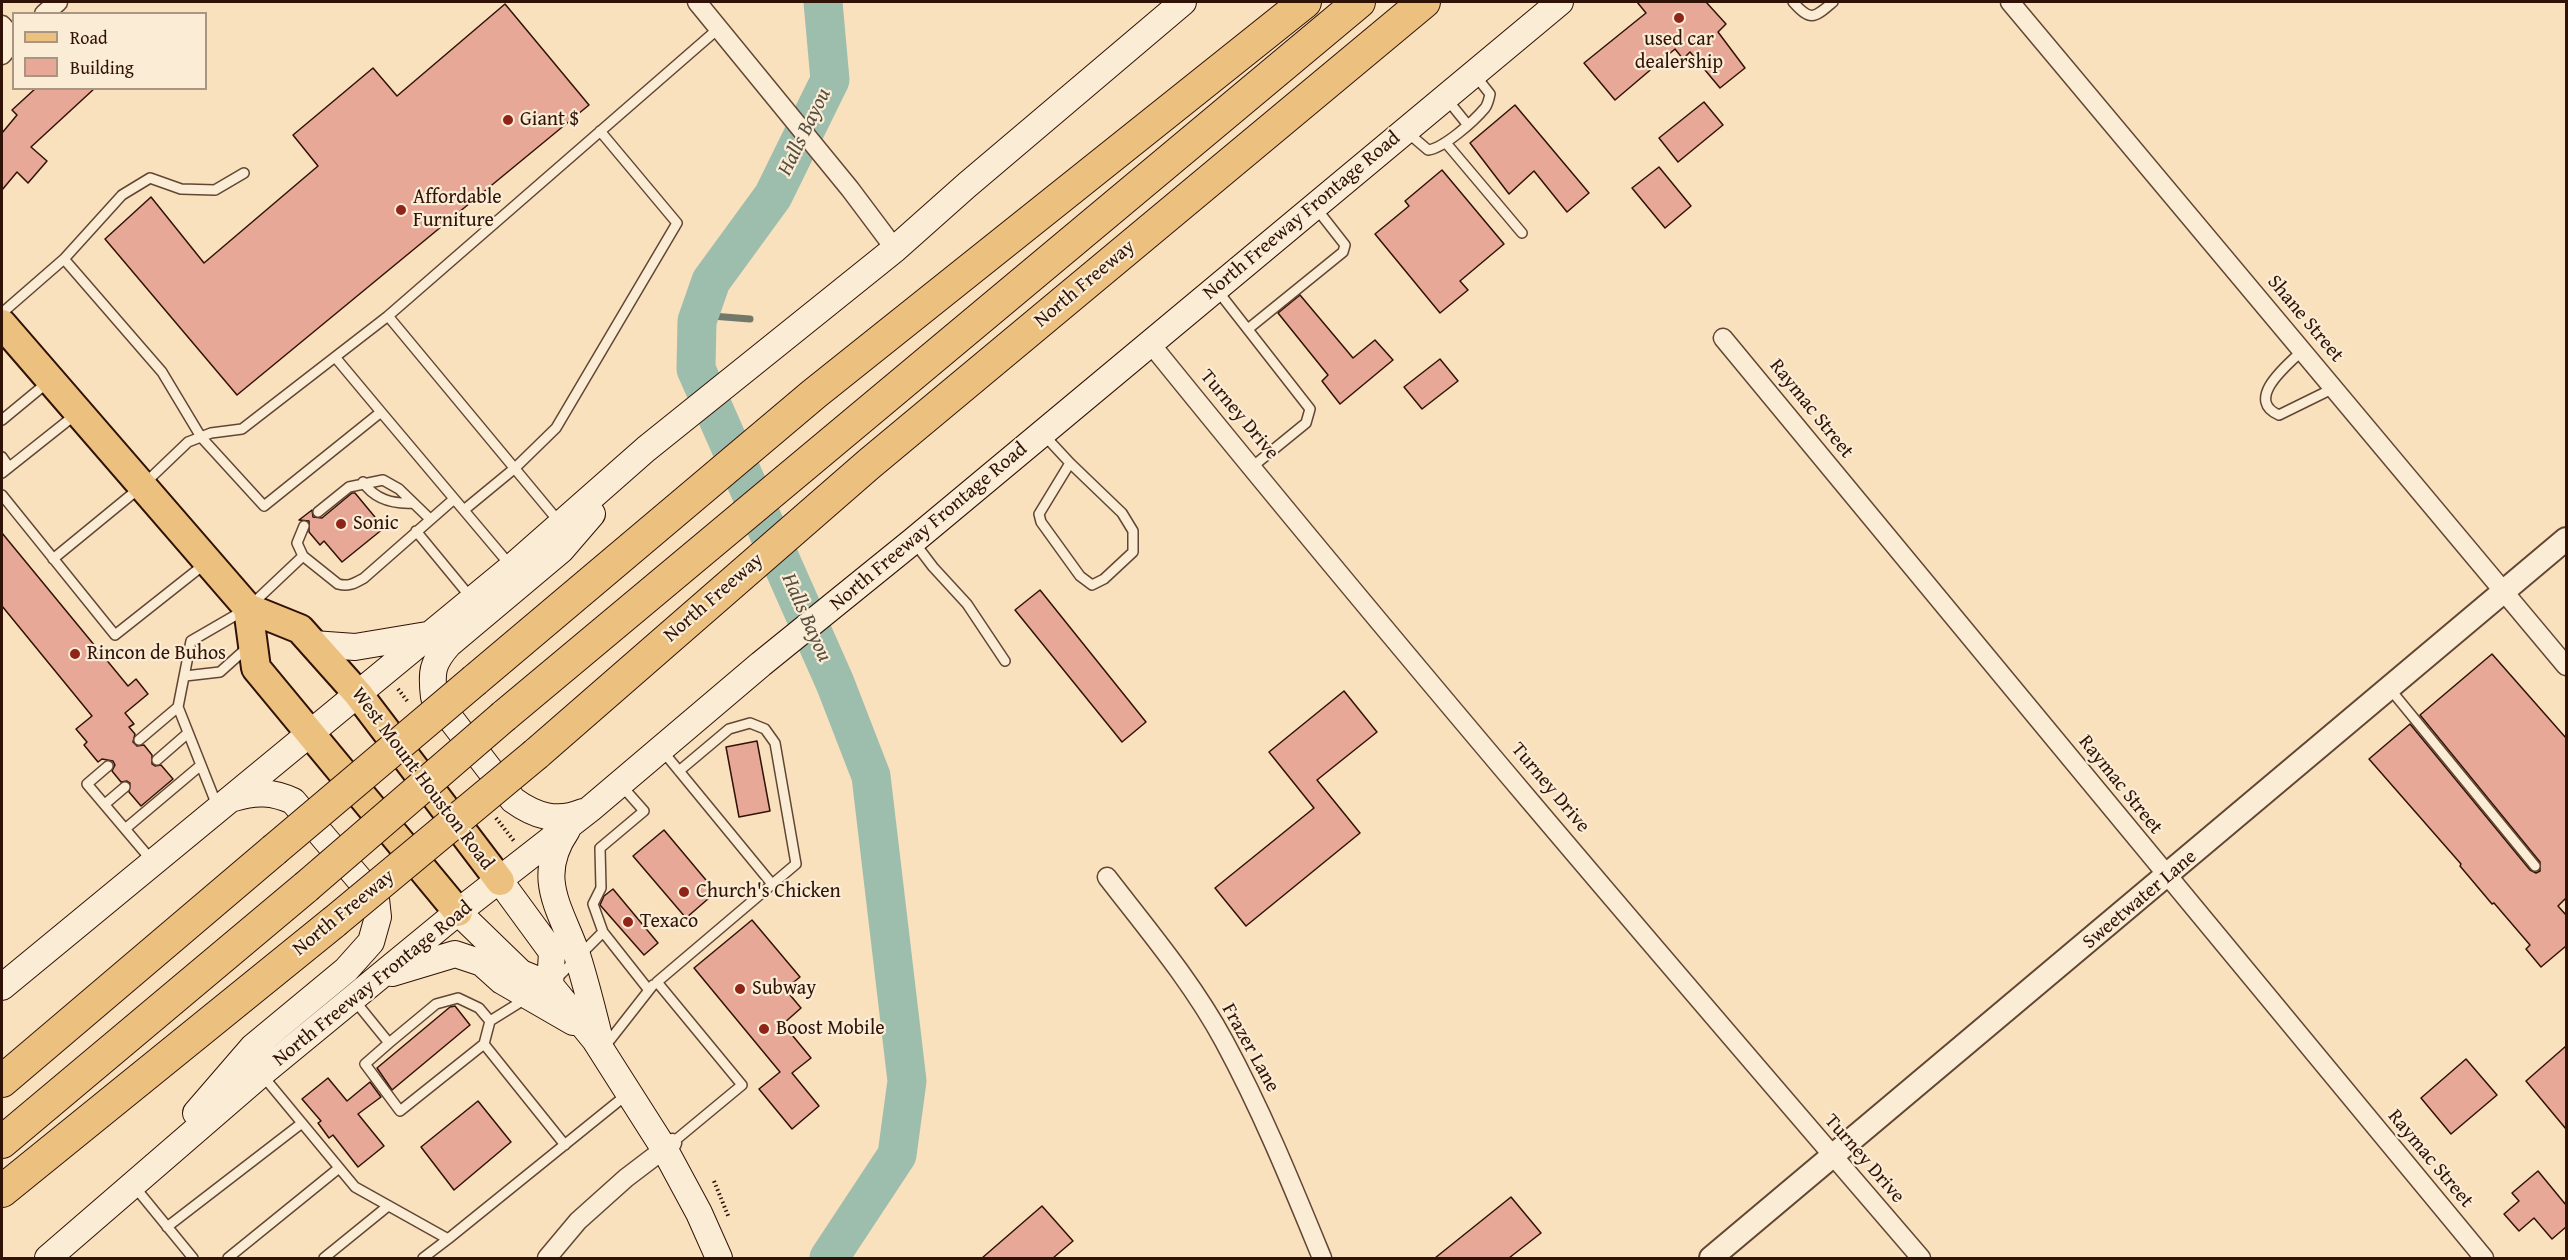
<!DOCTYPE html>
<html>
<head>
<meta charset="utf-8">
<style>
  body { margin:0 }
  #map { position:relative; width:2568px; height:1260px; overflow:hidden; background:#f9e1be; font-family:"Gentium Book Plus",serif }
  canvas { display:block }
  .frame { position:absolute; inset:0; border:3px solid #301206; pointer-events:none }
  .legend { position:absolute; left:12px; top:12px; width:195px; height:78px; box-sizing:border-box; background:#fbecd5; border:2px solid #aa9582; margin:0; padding:8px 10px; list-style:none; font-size:18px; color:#301206 }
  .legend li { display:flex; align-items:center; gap:12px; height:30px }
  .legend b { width:30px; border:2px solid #aa9582 }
</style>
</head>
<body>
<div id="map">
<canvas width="2568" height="1260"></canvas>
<div class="frame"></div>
<ul class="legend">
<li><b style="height:8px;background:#ecc07f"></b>Road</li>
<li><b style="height:16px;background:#e8a897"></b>Building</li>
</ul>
</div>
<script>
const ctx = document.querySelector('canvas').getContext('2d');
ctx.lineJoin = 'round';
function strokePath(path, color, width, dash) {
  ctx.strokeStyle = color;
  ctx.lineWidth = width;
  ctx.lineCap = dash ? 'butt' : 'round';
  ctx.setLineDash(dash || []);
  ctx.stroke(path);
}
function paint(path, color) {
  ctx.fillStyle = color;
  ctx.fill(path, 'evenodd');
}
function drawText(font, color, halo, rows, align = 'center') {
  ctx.font = font + ' "Gentium Book Plus",serif';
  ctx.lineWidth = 4.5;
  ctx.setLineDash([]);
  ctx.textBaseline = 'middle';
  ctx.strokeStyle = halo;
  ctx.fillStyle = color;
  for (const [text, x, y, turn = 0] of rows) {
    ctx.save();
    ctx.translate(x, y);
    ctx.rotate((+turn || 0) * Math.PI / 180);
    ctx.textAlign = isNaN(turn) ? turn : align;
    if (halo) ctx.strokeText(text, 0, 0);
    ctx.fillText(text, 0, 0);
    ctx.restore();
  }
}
const stream = new Path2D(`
  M699,315L750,319`);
const river = new Path2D(`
  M823,2L830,80L773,196L711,281L697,321L696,369L835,683L871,776L907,1081L897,1155L829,1258`);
const building = new Path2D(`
  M1637,2H1706L1726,24L1718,32L1745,68L1720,88L1690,52L1683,59L1675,49L1615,100L1584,63L1646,13Z
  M505,4L589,105L237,395L105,239L151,197L204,263L318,166L293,135L373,68L397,96Z
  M36,88H95L31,147L47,161L28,183L17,172L2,190V133L17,115L12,110Z
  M1704,102L1723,125L1678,162L1659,138Z
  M1515,105L1589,193L1567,212L1534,171L1509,194L1470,143Z
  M1659,167L1691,206L1665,228L1632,188Z
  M1442,170L1504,244L1460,281L1468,290L1440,313L1375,234L1409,206L1405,201Z
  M1300,295L1353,358L1375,340L1393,360L1340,404L1322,381L1328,375L1278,313Z
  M1440,359L1458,381L1422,409L1404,387Z
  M352,493H355L384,528L342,562L324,541L320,545L309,532V521L299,520L312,510L313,517L322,518Z
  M2,533L128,686L136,679L148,694L125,713L134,724L129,727L135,734L133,742L137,746L144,745L152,755V764L155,766L161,765L173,779L141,806L129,792L130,783L127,781L121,782L112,771L115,765L113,761L102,759L98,762L84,745L87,742L76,729L92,716L2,606Z
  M1040,590L1146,722L1122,742L1015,610Z
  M2492,654L2566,738V898L2558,906L2566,915V946L2541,967L2526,949L2530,945L2494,903L2492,904L2460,866L2461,864L2369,759L2410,724L2530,870L2536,873L2540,871V862L2420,715Z
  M1344,691L1377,732L1317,780L1360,833L1246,926L1215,888L1314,808L1269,752Z
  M757,741L770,811L739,817L726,747Z
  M664,830L716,892L686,918L633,856Z
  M613,889L658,943L644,955L600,905L604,896Z
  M752,920L800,977L785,989L801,1008L783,1024L811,1058L792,1073L819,1106L792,1129L759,1089L780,1072L694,968Z
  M455,1006L470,1025L392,1090L377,1068L450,1007Z
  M2566,1046V1129L2526,1081Z
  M2466,1059L2497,1095L2451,1134L2421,1098Z
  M328,1078L347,1101L370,1082L381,1097L358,1114L384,1146L358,1167L333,1135L329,1138L318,1123L321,1121L302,1099Z
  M478,1101L511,1142L454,1190L421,1147Z
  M2538,1171L2566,1205V1227L2552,1239L2534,1218L2519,1231L2504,1214L2519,1201L2512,1193Z
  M1511,1197L1541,1233L1509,1258H1435Z
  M1042,1206L1073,1241L1053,1258H982Z`);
const path = new Path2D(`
  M398,689L408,702
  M496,818L514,841
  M714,1181L729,1218`);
const service = new Path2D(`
  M1793,2C1811,22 1814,18 1833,2
  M1446,98L1467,124
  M1407,132L1428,150C1444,148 1474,121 1485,108C1488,104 1489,99 1490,94L1475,75
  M1446,143L1522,233
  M64,259L122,195L150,178L181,189L215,190L244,173
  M1217,290L1310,409L1306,423L1252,467
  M2,313L64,259L162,372L201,437L264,506L381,412L510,565
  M1248,329L1343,252L1345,245L1316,208
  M2302,351C2287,365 2244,400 2279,415L2334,388
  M335,357L381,412
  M2,420L48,382
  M1044,435L1070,463L1122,513L1133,531V552L1104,579L1092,585L1080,576L1041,522L1039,514L1070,463
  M2,457L9,467
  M2,473L75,415
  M363,482C375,500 393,504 413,503
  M2,495L115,635L206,563
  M464,510L515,468L556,428L677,223L600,131
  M318,512L349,487L383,480L399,489L430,519
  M560,523L388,316L719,28
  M416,531L472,599
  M914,542L933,567L967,604L1005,661
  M303,556L297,543L304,526
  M53,559L142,486L188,442L211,433L242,429L388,316
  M185,676L220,672L249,646
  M2390,689L2535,866
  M139,740L178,707
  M661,749L772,884
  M157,760L188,733
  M108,766L87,784L153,862
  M621,785L644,811L600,848L601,888L593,904L603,932L648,989
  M105,804L125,787
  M218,808L178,707L191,641L248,608L303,556L338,584C349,587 355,583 364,578L454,499
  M125,829L201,765
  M556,979L603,932
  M355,1001L389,1043L365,1064L400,1111L484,1044L565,1145
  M389,1043L436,1004L458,998L479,1008L490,1021L527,998
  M484,1044L490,1021
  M606,1045L653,985
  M263,1076L355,1187L448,1239L620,1100
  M672,1143L742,1085L657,982L796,864L775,743L765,729L750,723L729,729L679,771
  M134,1186L193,1258
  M167,1227L302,1123
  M228,1258L339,1168
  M324,1258L388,1206
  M423,1258L448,1239`);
const minor = new Path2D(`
  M697,2L850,189L895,249
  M2010,2L2566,666
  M44,14L58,2
  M2,25L14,39
  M2,55L14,40
  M1723,338L2484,1258
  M1150,343C1401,653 1661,956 1921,1258
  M1107,877C1148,930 1192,982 1224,1041C1262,1111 1292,1185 1322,1258
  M547,1258L578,1221L626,1178L672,1143`);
const tertiary = new Path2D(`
  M1711,1258L2566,539`);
const secondary = new Path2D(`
  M313,644L355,647L427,635
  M583,812C557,823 535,816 513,800L434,697C431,672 432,663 449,644L561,550L592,514
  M567,830C534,878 561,909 577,955C586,983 593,1012 600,1040
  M500,881L552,952L550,985
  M458,912L521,973L550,985L595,1040L665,1150L699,1213L719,1258
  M392,973L455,954L482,963L502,981L573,1022
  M2,987L512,567L646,449L895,249L967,185L1183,2
  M196,1113L253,1047L346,970L371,942L378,917L376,899L293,801C273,792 256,791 234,798
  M48,1258L261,1074L458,912L590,809L761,664L913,541L1560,2`);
const primary = new Path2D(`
  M2,324L248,608L300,629L358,694L500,881
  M248,608L256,668L458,912`);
const motorway = new Path2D(`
  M475,680L814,394L1305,2
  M504,716L1359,2
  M536,754L869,464L1424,2
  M2,1081L274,850
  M2,1142L306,887
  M2,1191L334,922`);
const motorwayBridge = new Path2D(`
  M274,850L475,680
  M306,887L504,716
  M334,922L536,754`);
const markers = [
  [1679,18,6,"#8f2418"],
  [508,120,6,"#8f2418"],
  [401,210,6,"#8f2418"],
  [341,524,6,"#8f2418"],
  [75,654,6,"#8f2418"],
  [684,892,6,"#8f2418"],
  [628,922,6,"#8f2418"],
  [740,989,6,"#8f2418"],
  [764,1029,6,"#8f2418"]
];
const poiNames = [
  ["used car",1679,40,"center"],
  ["dealership",1679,63,"center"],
  ["Giant $",520,120],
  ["Affordable",413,198],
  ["Furniture",413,221],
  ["Sonic",353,524],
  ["Rincon de Buhos",87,654],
  ["Church's Chicken",696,892],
  ["Texaco",640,922],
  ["Subway",752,989],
  ["Boost Mobile",776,1029]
];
const streetNames = [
  ["North Freeway Frontage Road",1302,216,-40],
  ["North Freeway",1085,284,-40],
  ["Shane Street",2305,319,50],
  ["Raymac Street",1811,409,51],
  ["Turney Drive",1239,415,50],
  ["North Freeway Frontage Road",929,527,-40],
  ["North Freeway",714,598,-41],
  ["West Mount Houston Road",422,779,53],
  ["Raymac Street",2120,785,51],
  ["Turney Drive",1550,788,50],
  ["Sweetwater Lane",2140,900,-40],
  ["North Freeway",344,913,-39],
  ["North Freeway Frontage Road",373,984,-39],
  ["Frazer Lane",1250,1048,61],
  ["Turney Drive",1864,1159,49],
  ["Raymac Street",2430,1159,50]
];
const waterNames = [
  ["Halls Bayou",805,132,-64],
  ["Halls Bayou",806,618,66]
];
strokePath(stream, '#72796a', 7);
strokePath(river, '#9ebead', 39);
paint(building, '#e8a897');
strokePath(building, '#301206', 1.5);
strokePath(service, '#624634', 12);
strokePath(minor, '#624634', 21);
strokePath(tertiary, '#624634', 26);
strokePath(secondary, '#301206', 28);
strokePath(primary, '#301206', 32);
strokePath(motorway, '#301206', 34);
strokePath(path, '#301206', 4, [1.5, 3]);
strokePath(service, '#fbecd5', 9);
strokePath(minor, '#fbecd5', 18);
strokePath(tertiary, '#fbecd5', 22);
strokePath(secondary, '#fbecd5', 26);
strokePath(primary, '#ecc07f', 28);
strokePath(motorway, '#ecc07f', 32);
strokePath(motorwayBridge, '#301206', 34, []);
strokePath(motorwayBridge, '#ecc07f', 32);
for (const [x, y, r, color] of markers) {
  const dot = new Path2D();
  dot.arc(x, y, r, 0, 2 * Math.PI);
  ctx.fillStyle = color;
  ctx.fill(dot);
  strokePath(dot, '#fbecd5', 2);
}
drawText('20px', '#301206', '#fbecd5', poiNames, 'left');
drawText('20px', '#301206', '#fbecd5', streetNames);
drawText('italic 21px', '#564e40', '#fbecd5', waterNames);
</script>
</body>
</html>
